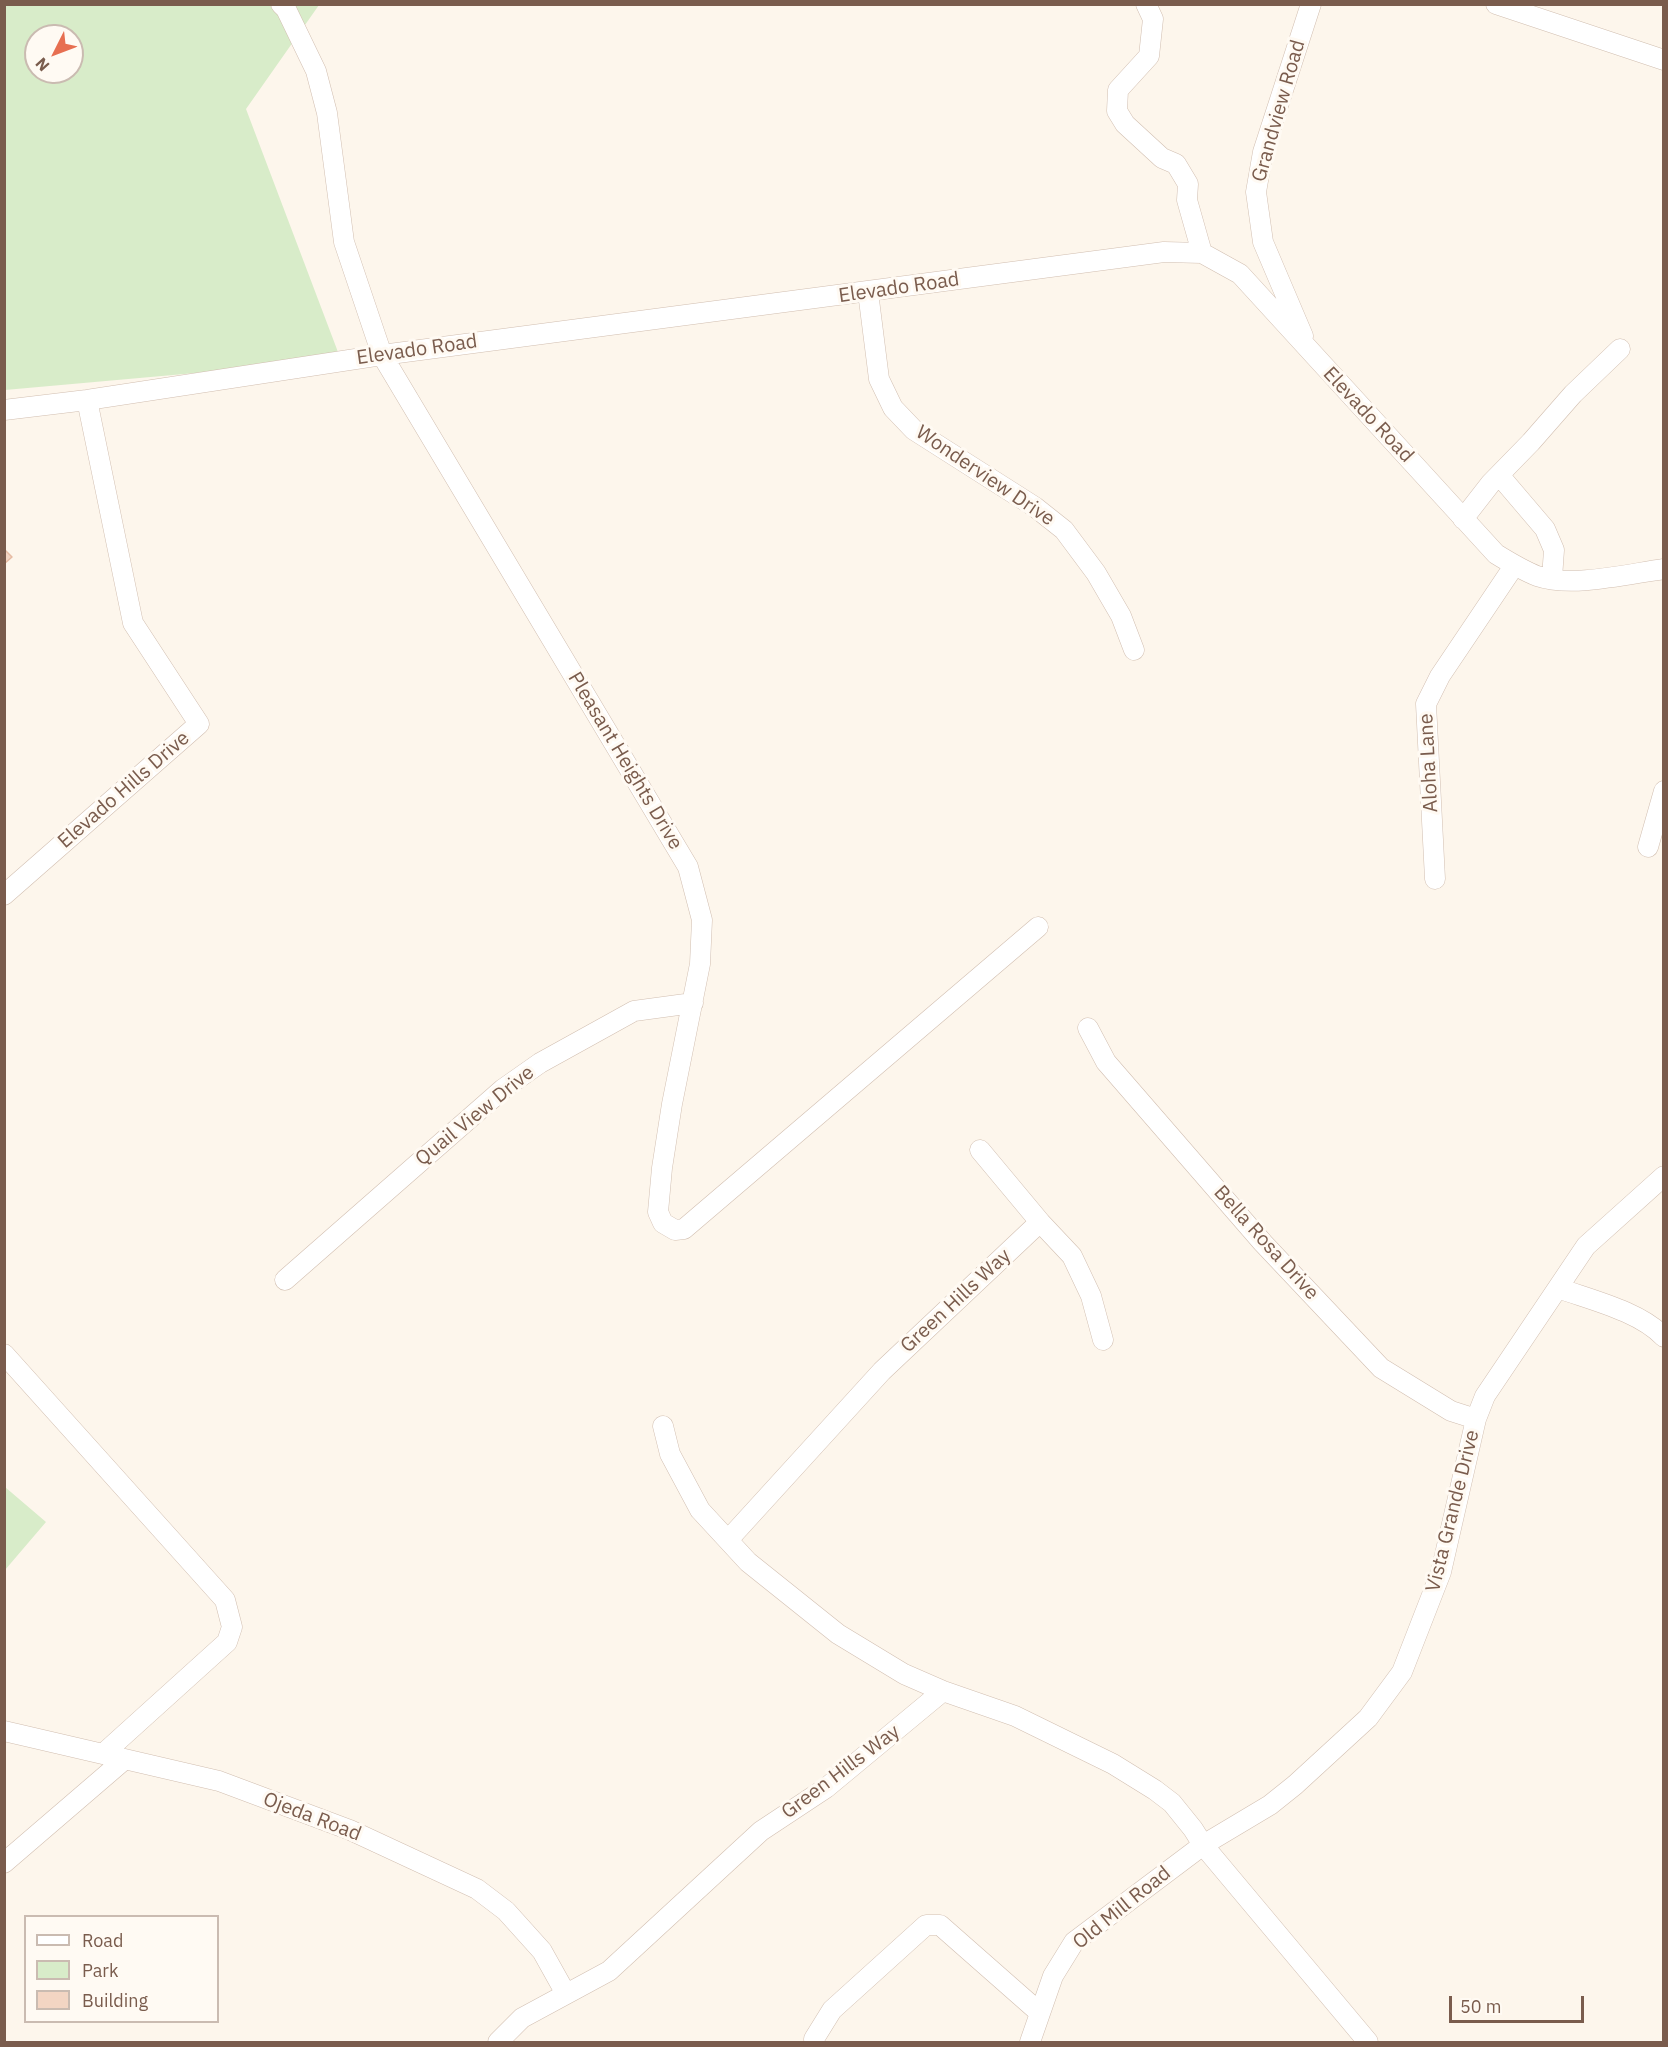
<!DOCTYPE html>
<html>
<head>
<meta charset="utf-8">
<style>
  body { margin:0 }
  #map { position:relative; width:1668px; height:2047px; overflow:hidden; background:#fdf6ec; font-family:"IBM Plex Sans",sans-serif }
  canvas { display:block }
  .frame { position:absolute; inset:0; border:6px solid #7a5c4d; pointer-events:none }
  .legend { position:absolute; left:24px; top:1915px; width:195px; height:108px; box-sizing:border-box; background:#fffaf3; border:2px solid #cabbb1; margin:0; padding:8px 10px; list-style:none; font-size:18px; color:#7a5c4d }
  .legend li { display:flex; align-items:center; gap:12px; height:30px }
  .legend b { width:30px; border:2px solid #cabbb1 }
  .north { position:absolute; left:24px; top:24px; width:60px; height:60px; box-sizing:border-box; background:#fffaf3; border:2px solid #cabbb1; border-radius:50%; rotate:228deg; font-size:16px; font-weight:700; line-height:24px; text-align:center; color:#7a5c4d }
  .north::after { content:''; display:block; margin:auto; width:21px; height:27px; background:#e76f51; clip-path:polygon(50% 0,100% 100%,50% 72%,0 100%) }
  .scale { position:absolute; left:1449px; top:1996px; width:135px; height:27px; box-sizing:border-box; border:3px solid #7a5c4d; border-top:0; padding-left:8px; font-size:18px; line-height:21px; white-space:nowrap; color:#7a5c4d; -webkit-text-stroke:4px #fffaf3; paint-order:stroke }
</style>
</head>
<body>
<div id="map">
<canvas width="1668" height="2047"></canvas>
<div class="frame"></div>
<ul class="legend">
<li><b style="height:8px;background:#fff"></b>Road</li>
<li><b style="height:16px;background:#d8ecc9"></b>Park</li>
<li><b style="height:16px;background:#f3d5c3"></b>Building</li>
</ul>
<div class="north">N</div>
<div class="scale">50 m</div>
</div>
<script>
const ctx = document.querySelector('canvas').getContext('2d');
ctx.lineJoin = 'round';
function paint(path, color) {
  ctx.fillStyle = color;
  ctx.fill(path, 'evenodd');
}
function strokePath(path, color, width, dash) {
  ctx.strokeStyle = color;
  ctx.lineWidth = width;
  ctx.lineCap = dash ? 'butt' : 'round';
  ctx.setLineDash(dash || []);
  ctx.stroke(path);
}
function drawText(font, color, halo, rows, align = 'center') {
  ctx.font = font + ' "IBM Plex Sans",sans-serif';
  ctx.lineWidth = 6;
  ctx.setLineDash([]);
  ctx.textBaseline = 'middle';
  ctx.strokeStyle = halo;
  ctx.fillStyle = color;
  for (const [text, x, y, turn = 0] of rows) {
    ctx.save();
    ctx.translate(x, y);
    ctx.rotate((+turn || 0) * Math.PI / 180);
    ctx.textAlign = isNaN(turn) ? turn : align;
    if (halo) ctx.strokeText(text, 0, 0);
    ctx.fillText(text, 0, 0);
    ctx.restore();
  }
}
const green = new Path2D(`
  M5,5H319L246,109L341,360L5,390ZM36,36H72V72H36Z
  M5,1487L46,1522L5,1570Z`);
const building = new Path2D(`
  M4,549L12,557L4,564Z`);
const minor = new Path2D(`
  M281,4L286,9L316,71L327,113L344,242L382,355L688,867L702,920L700,964L672,1104L662,1168L658,1212L663,1223L675,1230L684,1229L1038,927
  M1146,4L1153,19L1149,56L1118,90L1117,111L1125,124L1162,158L1176,164L1188,184L1187,200L1202,253
  M1496,4L1664,60
  M868,292L879,379L893,408L914,430L1035,507L1064,530L1096,573L1121,616L1134,650
  M1303,336L1263,242L1256,192L1263,152L1311,4
  M4,410L87,400L382,355L1164,252L1202,253L1240,274L1496,554C1509,562 1522,570 1537,576C1572,588 1627,574 1664,569
  M1499,475L1545,529L1554,550L1552,578
  M1463,519L1491,483L1531,442L1573,394L1620,349
  M1648,847L1664,791
  M1435,879L1426,704L1440,676L1514,566
  M4,895L199,724L133,623L87,400
  M1088,1028L1106,1062L1263,1243L1381,1368L1451,1411L1476,1419
  M1040,1222L1072,1256L1091,1296L1103,1340
  M285,1280L503,1089L540,1063L634,1011L693,1003
  M1558,1288C1591,1300 1639,1311 1664,1337
  M4,1354L225,1600L232,1627L227,1642L103,1754
  M663,1426L670,1454L700,1510L748,1562L838,1634L904,1674L943,1691L1015,1716L1113,1764L1155,1790L1172,1803L1193,1829L1203,1845L1074,1942L1053,1976L1030,2042
  M728,1540L882,1371L1040,1222L980,1150
  M4,1731L219,1781L350,1830L477,1889L506,1911L542,1951L566,1994
  M4,1863L125,1759
  M814,2039L832,2010L926,1925H940L1040,2013
  M498,2042L522,2018L609,1971L761,1831L826,1788L943,1691
  M1368,2042L1203,1845L1270,1805L1295,1785L1368,1718L1402,1672L1441,1572L1476,1419L1485,1396L1586,1246L1664,1176`);
const streetNames = [
  ["Grandview Road",1279,111,-74],
  ["Elevado Road",899,288,-8],
  ["Elevado Road",417,350,-8],
  ["Elevado Road",1368,415,47],
  ["Wonderview Drive",985,476,34],
  ["Pleasant Heights Drive",625,761,59],
  ["Aloha Lane",1429,763,-93],
  ["Elevado Hills Drive",124,790,-41],
  ["Quail View Drive",475,1116,-39],
  ["Bella Rosa Drive",1266,1243,48],
  ["Green Hills Way",956,1301,-43],
  ["Vista Grande Drive",1453,1511,-76],
  ["Green Hills Way",841,1772,-37],
  ["Ojeda Road",312,1817,21],
  ["Old Mill Road",1122,1908,-39]
];
paint(green, '#d8ecc9');
paint(building, '#f3d5c3');
strokePath(building, '#e6bba3', 1.5);
strokePath(minor, '#d1beb0', 21);
strokePath(minor, '#fff', 20);
drawText('20px', '#7a5c4d', '#fffaf3', streetNames);
</script>
</body>
</html>
